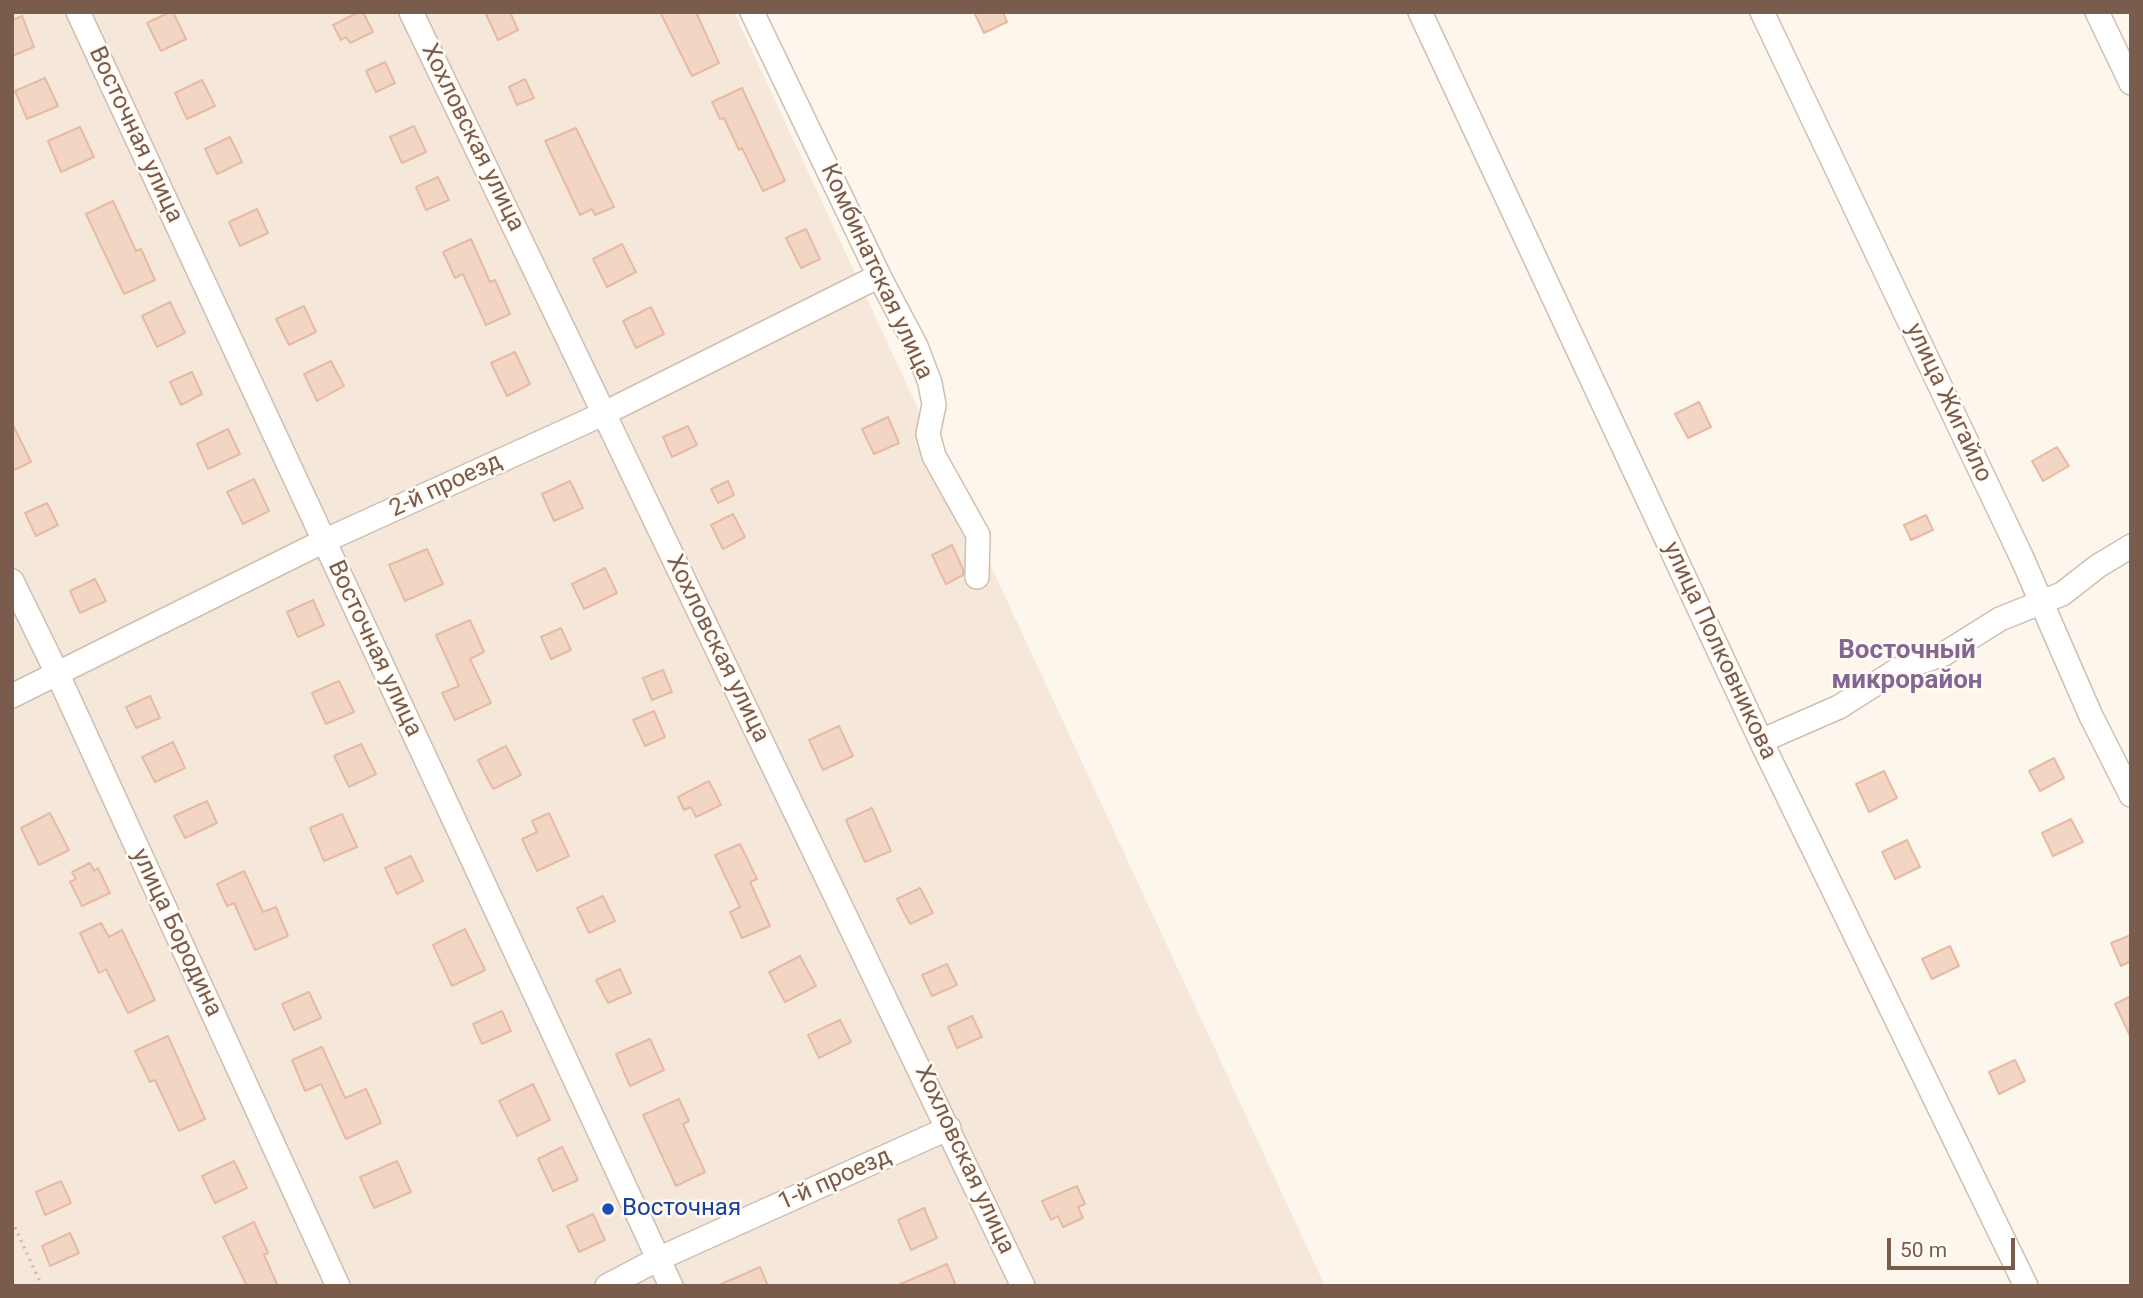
<!DOCTYPE html>
<html>
<head>
<meta charset="utf-8">
<style>
  body { margin:0 }
  #map { position:relative; width:2143px; height:1298px; overflow:hidden; background:#fdf6ec; font-family:Roboto,sans-serif }
  canvas { display:block }
  .frame { position:absolute; inset:0; border:14px solid #7a5c4d; pointer-events:none }
  .scale { position:absolute; left:1887px; top:1238px; width:128px; height:32px; box-sizing:border-box; border:4px solid #7a5c4d; border-top:0; padding-left:9px; font-size:21px; line-height:24px; white-space:nowrap; color:#7a5c4d; -webkit-text-stroke:5px #fffaf3; paint-order:stroke }
</style>
</head>
<body>
<div id="map">
<canvas width="2143" height="1298"></canvas>
<div class="frame"></div>
<div class="scale">50 m</div>
</div>
<script>
const ctx = document.querySelector('canvas').getContext('2d');
ctx.lineJoin = 'round';
function paint(path, color) {
  ctx.fillStyle = color;
  ctx.fill(path, 'evenodd');
}
function strokePath(path, color, width, dash) {
  ctx.strokeStyle = color;
  ctx.lineWidth = width;
  ctx.lineCap = dash ? 'butt' : 'round';
  ctx.setLineDash(dash || []);
  ctx.stroke(path);
}
function drawText(font, color, halo, rows, align = 'center') {
  ctx.font = font + ' Roboto,sans-serif';
  ctx.lineWidth = 5;
  ctx.setLineDash([]);
  ctx.textBaseline = 'middle';
  ctx.strokeStyle = halo;
  ctx.fillStyle = color;
  for (const [text, x, y, turn = 0] of rows) {
    ctx.save();
    ctx.translate(x, y);
    ctx.rotate((+turn || 0) * Math.PI / 180);
    ctx.textAlign = isNaN(turn) ? turn : align;
    if (halo) ctx.strokeText(text, 0, 0);
    ctx.fillText(text, 0, 0);
    ctx.restore();
  }
}
const residential = new Path2D(`
  M12,12H734L1325,1286H12Z`);
const building = new Path2D(`
  M170,12H173L186,39L161,51L147,23Z
  M359,12H363L373,32L350,43L346,37L341,40L333,25Z
  M485,12H510L518,30L498,40Z
  M660,12H696L719,63L692,76Z
  M974,12H1003L1007,22L984,33Z
  M22,16L34,47L12,56V20Z
  M385,62L395,83L376,92L366,71Z
  M45,78L58,106L27,119L15,91Z
  M525,79L534,98L517,105L509,87Z
  M202,80L215,106L187,119L175,93Z
  M742,88L785,181L763,191L742,148L739,150L724,118L720,119L712,102Z
  M414,126L426,152L402,163L390,137Z
  M80,127L94,157L61,172L48,141Z
  M576,128L614,207L595,215L592,209L580,215L545,141Z
  M230,137L242,162L217,174L205,149Z
  M438,177L449,200L426,210L416,187Z
  M113,201L136,251L141,249L155,280L124,294L86,214Z
  M257,209L268,233L240,246L229,222Z
  M806,229L820,259L801,268L786,238Z
  M471,239L490,282L495,280L510,314L486,325L463,274L455,278L443,252Z
  M622,244L636,272L607,287L593,259Z
  M170,302L185,333L157,347L142,316Z
  M304,306L316,332L289,345L276,319Z
  M651,307L664,334L636,348L623,321Z
  M515,352L530,384L507,396L491,363Z
  M331,361L344,386L317,401L304,374Z
  M192,372L202,394L181,405L170,382Z
  M1699,402L1711,427L1688,438L1675,414Z
  M888,417L899,443L874,454L862,429Z
  M12,423L31,462L12,471Z
  M688,426L697,445L672,457L663,437Z
  M228,429L240,454L208,469L197,444Z
  M2057,447L2069,466L2043,481L2032,461Z
  M254,479L269,511L243,524L227,492Z
  M570,481L583,508L554,521L542,494Z
  M728,481L734,495L718,503L711,489Z
  M47,503L58,525L36,536L25,513Z
  M733,514L745,537L723,549L711,525Z
  M1926,515L1933,530L1911,540L1904,525Z
  M952,545L963,569V575L946,584L932,555Z
  M427,549L443,584L405,601L389,565Z
  M605,568L617,593L584,609L572,584Z
  M95,579L106,601L80,613L70,591Z
  M313,600L324,625L298,637L287,612Z
  M470,620L484,652L470,659L491,703L455,720L442,693L459,686L436,635Z
  M561,628L571,650L551,659L541,637Z
  M663,670L672,692L652,700L643,678Z
  M339,681L354,712L326,724L312,693Z
  M150,696L160,718L136,728L126,707Z
  M654,711L665,737L645,746L633,720Z
  M839,726L853,756L823,770L809,740Z
  M173,742L185,768L155,782L142,757Z
  M361,744L376,774L349,787L334,756Z
  M506,746L521,775L493,789L478,760Z
  M2054,758L2064,778L2040,791L2029,771Z
  M1884,771L1897,798L1869,812L1856,784Z
  M709,781L721,805L696,817L691,807L684,810L678,797Z
  M207,801L217,823L185,838L174,816Z
  M872,808L891,851L865,862L846,820Z
  M50,813L69,850L39,865L21,828Z
  M549,813L569,856L537,871L522,839L537,832L532,821Z
  M342,814L357,847L324,861L310,828Z
  M2071,819L2083,842L2053,856L2042,833Z
  M1907,840L1920,867L1895,879L1882,852Z
  M740,844L757,879L750,882L770,926L742,938L730,912L740,907L715,855Z
  M411,856L423,881L397,894L385,868Z
  M90,863L94,871L98,868L110,893L82,906L70,882L76,879L72,872Z
  M244,871L263,912L276,907L288,936L255,950L234,903L227,906L217,884Z
  M920,888L933,913L910,924L897,899Z
  M603,896L615,921L589,933L577,908Z
  M101,923L109,937L122,930L155,1000L128,1013L106,969L99,973L80,933Z
  M465,929L485,970L452,986L433,945Z
  M2131,935V961L2121,966L2111,943Z
  M1950,946L1959,966L1932,979L1922,959Z
  M800,956L816,986L785,1002L769,972Z
  M947,964L957,985L932,996L922,975Z
  M620,969L631,993L608,1003L596,980Z
  M309,992L321,1018L294,1030L282,1004Z
  M2131,996V1038L2115,1004Z
  M502,1011L511,1031L482,1044L473,1024Z
  M972,1016L982,1037L957,1048L948,1027Z
  M840,1020L851,1042L819,1058L808,1035Z
  M168,1036L205,1119L179,1131L155,1080L150,1082L135,1051Z
  M650,1039L664,1070L630,1086L616,1054Z
  M322,1047L345,1098L366,1089L381,1123L346,1139L321,1084L305,1091L292,1060Z
  M2015,1060L2025,1081L1999,1094L1989,1072Z
  M533,1084L550,1120L517,1136L499,1101Z
  M679,1099L689,1121L683,1124L705,1172L676,1186L643,1115Z
  M562,1147L578,1180L553,1191L538,1159Z
  M234,1161L247,1188L215,1203L202,1176Z
  M397,1161L411,1192L374,1208L360,1177Z
  M61,1181L71,1203L45,1215L36,1192Z
  M1077,1186L1085,1204L1078,1207L1083,1218L1063,1227L1058,1216L1051,1220L1042,1201Z
  M924,1208L937,1238L911,1250L898,1220Z
  M593,1214L605,1240L579,1252L567,1226Z
  M254,1222L268,1253L264,1255L278,1286H247L223,1237Z
  M70,1233L79,1253L50,1266L42,1246Z
  M947,1264L956,1286H896Z
  M760,1267L768,1286H717Z`);
const path = new Path2D(`
  M12,1221L42,1286`);
const minor = new Path2D(`
  M78,12L671,1286
  M411,12L1023,1286
  M752,12L879,276L916,346L930,383L934,405L928,434L934,456L978,535L977,577
  M1420,12L1761,741L2026,1286
  M1762,12L2022,558L2091,716L2131,795
  M2097,12L2131,83
  M12,581L58,675L338,1286
  M12,696L324,541L603,414L879,276
  M1761,741L1839,707L1899,669L1944,654L2000,619L2062,594L2098,566L2131,546
  M607,1286L658,1259L949,1128`);
const markers = [
  [608,1209,7,"#1a4fb4"]
];
const streetNames = [
  ["Восточная улица",135,135,65],
  ["Хохловская улица",472,138,64],
  ["Комбинатская улица",876,272,65],
  ["улица Жигайло",1948,403,65],
  ["2-й проезд",446,486,-25],
  ["Восточная улица",374,649,65],
  ["Хохловская улица",717,649,64],
  ["улица Полковникова",1719,651,65],
  ["улица Бородина",176,933,65],
  ["Хохловская улица",964,1160,65],
  ["1-й проезд",835,1180,-24]
];
const transitNames = [
  ["Восточная",622,1209]
];
const neighbourhoodNames = [
  ["Восточный",1907,651],
  ["микрорайон",1907,681]
];
paint(residential, '#f5e8da');
paint(building, '#f3d5c3');
strokePath(building, '#e6bba3', 2);
strokePath(minor, '#d1beb0', 26);
strokePath(path, '#d9b8a5', 3.5, [2, 5]);
strokePath(minor, '#fff', 23);
for (const [x, y, r, color] of markers) {
  const dot = new Path2D();
  dot.arc(x, y, r, 0, 2 * Math.PI);
  ctx.fillStyle = color;
  ctx.fill(dot);
  strokePath(dot, '#fffaf3', 2.5);
}
drawText('24px', '#7a5c4d', '#fffaf3', streetNames);
drawText('24px', '#164399', '#fffaf3', transitNames, 'left');
drawText('bold 26px', '#846695', '#fffaf3', neighbourhoodNames);
</script>
</body>
</html>
